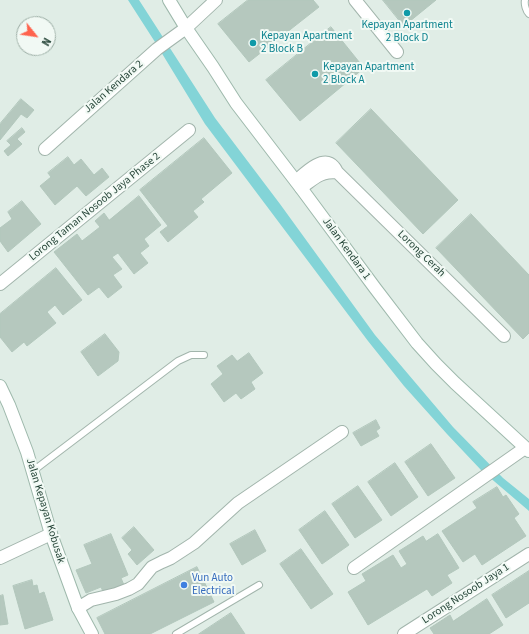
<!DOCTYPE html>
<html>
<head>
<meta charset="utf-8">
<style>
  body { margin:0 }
  #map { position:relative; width:529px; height:634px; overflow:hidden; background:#e0ede6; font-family:"Source Sans 3",sans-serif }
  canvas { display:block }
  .north { position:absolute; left:16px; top:16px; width:40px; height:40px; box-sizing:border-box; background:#f1f9f4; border:1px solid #9dafa6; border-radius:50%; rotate:120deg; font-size:11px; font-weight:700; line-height:16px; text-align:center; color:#1f3f32 }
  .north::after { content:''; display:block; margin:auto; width:14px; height:18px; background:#fe634d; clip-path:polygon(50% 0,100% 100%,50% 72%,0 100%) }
</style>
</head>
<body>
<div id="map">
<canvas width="529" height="634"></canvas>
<div class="north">N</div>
</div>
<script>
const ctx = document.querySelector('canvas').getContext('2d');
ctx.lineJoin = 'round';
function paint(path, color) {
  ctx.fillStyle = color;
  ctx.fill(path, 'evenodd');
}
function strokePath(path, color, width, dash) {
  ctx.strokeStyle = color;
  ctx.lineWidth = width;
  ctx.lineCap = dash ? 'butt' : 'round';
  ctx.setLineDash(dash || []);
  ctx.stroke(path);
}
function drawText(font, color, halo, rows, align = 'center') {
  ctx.font = font + ' "Source Sans 3",sans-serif';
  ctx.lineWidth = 4;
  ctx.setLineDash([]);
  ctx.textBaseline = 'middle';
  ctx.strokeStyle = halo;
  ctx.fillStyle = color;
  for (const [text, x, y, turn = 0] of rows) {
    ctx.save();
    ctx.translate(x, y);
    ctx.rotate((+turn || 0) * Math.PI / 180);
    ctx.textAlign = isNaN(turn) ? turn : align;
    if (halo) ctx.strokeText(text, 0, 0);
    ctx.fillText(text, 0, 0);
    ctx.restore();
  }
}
const water = new Path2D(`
  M128,0H139L215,118L280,204L375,335L453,427L503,478L529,499V511L481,470L447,434L404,386L368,341L205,124L155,42Z`);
const building = new Path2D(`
  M248,0H313L319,7L249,62L218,24Z
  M383,0H436L404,26Z
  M331,27L364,68L300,121L266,80Z
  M21,99L34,110L27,118L21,114L0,140V124Z
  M371,109L458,200L423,234L336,143Z
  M22,128L25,132L17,139L22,144L8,156L4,151L11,145L7,141Z
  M204,138L232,173L201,199L204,202L193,211L198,217L168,242L160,232L168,226L140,190Z
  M68,157L74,165L81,159L94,175L102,168L109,177L86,196L77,186L55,205L40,186L51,177L48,173Z
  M139,196L161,225L144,239L149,246L140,253L148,263L134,274L118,253L112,257L122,269L113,275L122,287L108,298L99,287L88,295L54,252L77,234L82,241L100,227L95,221L104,213L109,220Z
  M22,201L41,224L8,252L0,241V228L12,219L8,212Z
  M471,214L529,275V333L523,339L436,248Z
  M56,268L82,300L63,315L55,305L47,312L56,323L27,346L24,342L12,352L0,337V314Z
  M105,334L119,352L118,361L98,376L81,352Z
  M249,353L263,373L251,382L255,389L241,399L236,393L224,402L211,384L223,374L217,366L232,355L237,361Z
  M376,420L380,428L376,431L379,436L361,446L353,433Z
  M431,444L455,478L428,496L405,462Z
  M395,463L418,497L391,516L368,482Z
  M358,486L382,520L355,538L332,504Z
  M497,487L503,497L506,495L519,514L514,518L526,536L482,565L475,554L463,562L442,531L477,508L473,502Z
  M325,511L349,545L322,564L299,530Z
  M134,527L154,550L137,565L128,554L132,550L122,538Z
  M255,530L266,551L242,565L230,544Z
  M111,534L128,575L121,578L124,585L104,594L101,587L86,593L76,570L92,564L84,545Z
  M438,534L459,568L447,575L452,583L432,596L427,589L368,625L348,592L366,581L362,574L393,555L401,568L407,564L399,551L423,536L426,541Z
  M301,549L333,594L311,609L280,564Z
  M197,567L214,602L150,634H105L97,618Z
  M529,571V603L506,618L492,595Z
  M32,580L33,586L37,585L39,594L44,592L53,620L25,629L13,586Z
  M3,595L8,624L0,625V596Z
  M487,599L503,625L489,634H434L430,628L450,615L453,621Z
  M231,613L245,634H199Z`);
const lane = new Path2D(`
  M525,0C524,4 526,11 529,14
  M33,471L178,361L191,355H204
  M176,634L259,585`);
const street = new Path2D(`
  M355,0L397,52
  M45,149L157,49L168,41L186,28L216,0
  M296,181C304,174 323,154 334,167C335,168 336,170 337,172L504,336
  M301,188C315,178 319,172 337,172
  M0,284L189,130
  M0,558L51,534
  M354,568L525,448
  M78,608L91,600L116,594L129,589L138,584L152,567L162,562L171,558L194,543L238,503L342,432
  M404,634L529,554`);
const secondary = new Path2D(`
  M169,0L186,28L213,67L236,103L301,188L375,288L417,343L436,364L455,383L529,451
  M0,386L9,405L27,452L51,534L78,608L92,634`);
const markers = [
  [407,13,4,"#0f9aa8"],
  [253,43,4,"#0f9aa8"],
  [315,74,4,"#0f9aa8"],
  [184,585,4,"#3f7fe0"]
];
const cultureNames = [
  ["Kepayan Apartment",407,26,"center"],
  ["2 Block D",407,39,"center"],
  ["Kepayan Apartment",261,37],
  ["2 Block B",261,50],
  ["Kepayan Apartment",323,68],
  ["2 Block A",323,81]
];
const streetNames = [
  ["Jalan Kendara 2",114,87,-41],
  ["Lorong Taman Nosoob Jaya Phase 2",95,207,-39],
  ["Jalan Kendara 1",346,249,54],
  ["Lorong Cerah",421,254,44],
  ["Jalan Kepayan Kobusak",45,511,73],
  ["Lorong Nosoob Jaya 1",466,594,-33]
];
const shopNames = [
  ["Vun Auto",192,579],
  ["Electrical",192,592]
];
paint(water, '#83d4d7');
paint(building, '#b5c8be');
strokePath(building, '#b2c7bc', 1);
strokePath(lane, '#a2b5ac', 8);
strokePath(street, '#a2b5ac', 14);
strokePath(secondary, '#9eb9ac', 14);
strokePath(lane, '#fff', 6);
strokePath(street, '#fff', 12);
strokePath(secondary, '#fff', 12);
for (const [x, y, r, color] of markers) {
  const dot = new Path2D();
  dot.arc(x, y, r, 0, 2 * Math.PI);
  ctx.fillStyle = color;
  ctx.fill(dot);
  strokePath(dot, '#f1f9f4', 1.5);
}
drawText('11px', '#0d838f', '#f1f9f4', cultureNames, 'left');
drawText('11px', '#1f3f32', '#f1f9f4', streetNames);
drawText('11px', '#366cbe', '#f1f9f4', shopNames, 'left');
</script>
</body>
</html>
